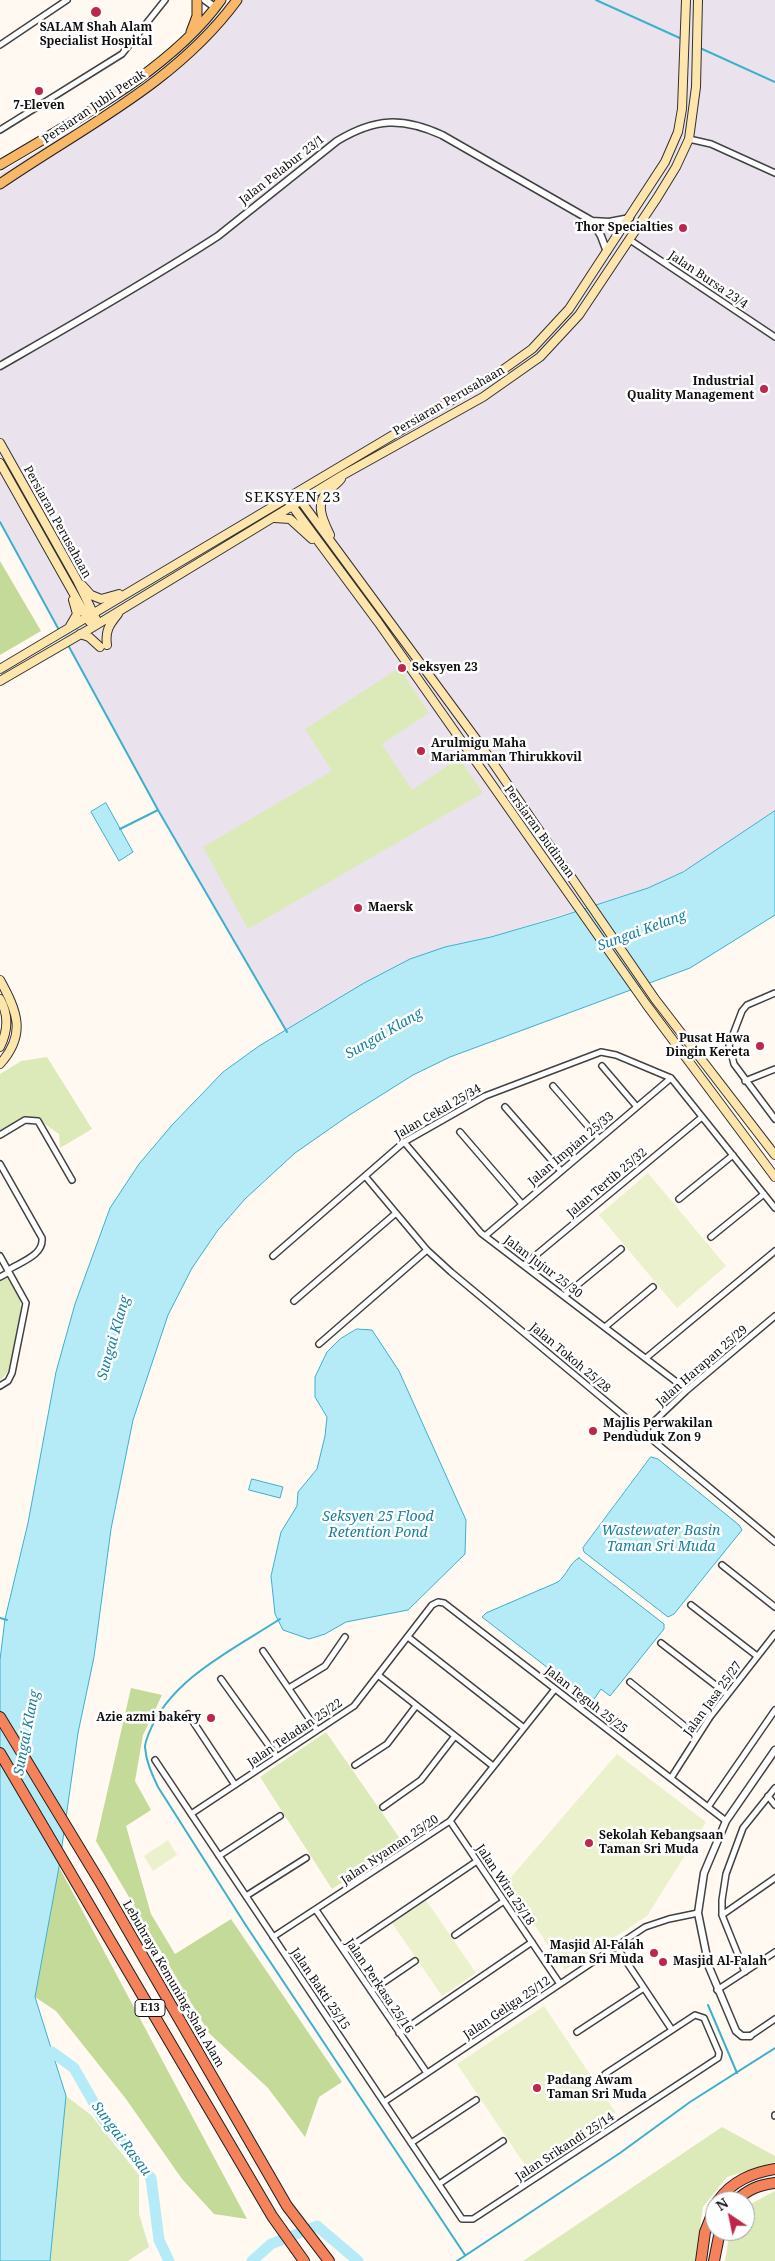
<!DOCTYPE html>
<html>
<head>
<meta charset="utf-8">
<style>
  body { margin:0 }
  #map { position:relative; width:775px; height:2261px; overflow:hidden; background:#fff9f1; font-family:"Noto Serif",serif }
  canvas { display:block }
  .north { position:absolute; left:705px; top:2191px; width:50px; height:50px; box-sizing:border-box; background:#fff; border:1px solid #9f9f9f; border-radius:50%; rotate:326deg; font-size:14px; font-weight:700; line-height:20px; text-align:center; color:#0f0f0f }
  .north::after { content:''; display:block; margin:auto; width:18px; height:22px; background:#bf264c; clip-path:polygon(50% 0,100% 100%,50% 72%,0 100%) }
</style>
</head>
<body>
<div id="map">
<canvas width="775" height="2261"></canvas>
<div class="north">N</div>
</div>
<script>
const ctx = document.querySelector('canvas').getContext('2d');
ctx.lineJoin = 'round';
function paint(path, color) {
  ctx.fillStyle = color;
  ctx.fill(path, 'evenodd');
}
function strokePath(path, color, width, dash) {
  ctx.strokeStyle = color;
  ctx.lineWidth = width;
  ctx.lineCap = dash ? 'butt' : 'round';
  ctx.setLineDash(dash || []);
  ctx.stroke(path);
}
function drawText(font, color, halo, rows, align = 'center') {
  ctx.font = font + ' "Noto Serif",serif';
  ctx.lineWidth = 5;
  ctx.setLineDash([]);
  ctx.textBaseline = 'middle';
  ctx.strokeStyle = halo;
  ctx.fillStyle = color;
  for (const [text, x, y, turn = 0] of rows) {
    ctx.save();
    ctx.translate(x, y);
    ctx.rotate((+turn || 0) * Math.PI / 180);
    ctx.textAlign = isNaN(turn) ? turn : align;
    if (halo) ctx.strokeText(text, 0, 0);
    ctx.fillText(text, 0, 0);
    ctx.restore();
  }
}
const industrial = new Path2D(`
  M229,0H775V811L683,872L648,888L491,937L445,947L309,1016L286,1030L158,810L0,522V173L96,116L172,61L219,13Z`);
const green = new Path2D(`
  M399,668L429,713L382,744L412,790L459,758L483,793L248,929L203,847L332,771L305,729Z
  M47,1057L92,1129L60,1148L59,1134C27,1112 35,1111 0,1131V1074L21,1061Z
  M7,1277L20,1299L21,1309L9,1370L0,1381V1281Z
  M326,1732L403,1843L332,1889L260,1777Z
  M66,2096L91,2115L139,2175V2214L149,2247L128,2261H50Z
  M722,2127L775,2156V2162L727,2177L703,2207L695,2261H523Z
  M775,2191V2261H725L730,2231H745V2207Z`);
const forest = new Path2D(`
  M0,561L41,631L0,655Z
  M131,1688L162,1695L143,1735L135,1781L151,1810L126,1826L151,1914L175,1954L231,1919L342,2082L319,2097L305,2137L268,2088L209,2033L96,1841Z
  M59,1867L247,2219L214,2214L182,2179L126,2099L56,2011L35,1997Z`);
const pitch = new Path2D(`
  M648,1173L726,1266L677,1308L599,1215Z
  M617,1754L706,1822L647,1916L565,1970L506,1883Z
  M168,1840L177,1855L153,1871L144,1856Z
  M426,1900L476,1973L442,1996L392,1923Z
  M544,2006L616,2113L529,2171L457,2064Z`);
const water = new Path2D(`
  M106,803L133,852L119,861L91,812Z
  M775,811V915L690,968L450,1057L413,1075L348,1116L295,1153L245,1199L218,1230L192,1268L168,1315L133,1420L111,1529L94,1657L78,1733L59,1867L35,1997L66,2096L50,2261H0V1660L5,1619L28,1523L56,1372L75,1304L110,1208L139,1164L172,1125L223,1072L259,1046L364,983L410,959L445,947L491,937L556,918L648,888L683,872Z
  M357,1329L372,1330L399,1371L466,1520L465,1554L408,1610L346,1622L325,1634L309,1639L283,1630L275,1614L271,1576L281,1532L297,1506L298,1492L317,1469L325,1436L327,1417L315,1397V1377L327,1352L340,1339Z
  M651,1457L658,1459L739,1525L742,1530L674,1614L668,1617L584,1552L583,1548Z
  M252,1479L283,1487L280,1498L249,1490Z
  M579,1558L664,1624V1629L610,1696L601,1689L592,1702L482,1617L486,1613L558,1582C567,1575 570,1562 579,1558Z`);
const stream = new Path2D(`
  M596,0L682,39
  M700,48L775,82
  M0,522L59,630
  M68,645L158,810L287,1032
  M120,829L158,810
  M0,1618L7,1620
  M280,1619C234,1649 170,1679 149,1733C147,1738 145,1743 145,1747C146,1762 152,1774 158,1787L245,1924L465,2255
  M708,2005L737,2073
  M457,2261L620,2153L690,2102L775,2048`);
const river = new Path2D(`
  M37,2055L52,2052L74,2068L103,2119L151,2178L159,2240L169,2261
  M252,2261L271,2244L317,2226L358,2261`);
const minor = new Path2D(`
  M0,45L67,0
  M0,130L122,54L165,0
  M689,139L711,144L775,173
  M630,240L775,337
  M775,993L747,1005L742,1011L729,1045L734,1064L775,1119
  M602,1066L637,1107
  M745,1081L775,1069
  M553,1086L599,1139
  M505,1107L561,1171
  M460,1132L522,1204
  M0,1135L25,1120L38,1121L72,1180
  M404,1142L481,1233L687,1390
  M0,1164L42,1238C44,1255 21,1262 8,1270
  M365,1176L427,1250L451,1272L775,1542
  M679,1199L733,1155
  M485,1236L671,1078
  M711,1237L764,1194
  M0,1256L26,1303L12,1373L8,1381L0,1386
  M273,1256L404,1142L485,1096L601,1052L616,1055L671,1078L775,1208
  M524,1265L702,1117
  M0,1277L9,1272
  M564,1296L621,1249
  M294,1301L396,1213
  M605,1327L653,1287
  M319,1344L427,1250
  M646,1358L775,1251
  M643,1432L686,1391L775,1316
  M722,1565L775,1607
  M691,1605L757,1656
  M408,1637L524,1728
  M661,1643L727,1694
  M263,1651L317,1730
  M378,1675L493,1766
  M221,1679L277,1757
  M630,1682L697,1736
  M289,1688L325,1666L345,1637
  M188,1714L235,1785
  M155,1760L462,2219H473L718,2058L719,2053L704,2018L695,2015L605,2074
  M355,1765L387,1744L416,1706
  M671,1778L710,1717L775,1634
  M768,1796L775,1805
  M383,1807L421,1780L455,1736
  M708,1807L775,1710
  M191,1814L354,1706L432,1605L438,1602L444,1603L726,1821
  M450,1821L560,1984
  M219,1856L280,1816
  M246,1896L306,1858
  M316,1910L427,2073
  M722,1915L775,1878
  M455,1935L504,1901
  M273,1937L450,1821L555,1689
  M616,1946L672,2030
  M344,1951L477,1861
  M745,1972L722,1915V1900L726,1874L743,1828L775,1788
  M717,1990L775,1952
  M371,1991L415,1961
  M577,2032L644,1988
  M399,2033L532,1942
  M750,2036L775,2019
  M384,2102L645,1927L669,1919L698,1913
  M775,2115V2116
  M411,2143L476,2100
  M439,2184L503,2141`);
const tertiary = new Path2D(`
  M205,0L216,8
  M592,221L601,236L607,252
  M0,366C73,324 147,282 218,236L337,141C375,118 402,117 442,135L592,221L609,222L630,218
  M750,2036H742L736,2031L709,1967L698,1913L704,1873L726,1821L775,1750`);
const secondary = new Path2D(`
  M0,443L77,580L98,623
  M0,463L89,621
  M298,497L482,747L655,999L775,1155
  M290,503L378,622L646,1004L775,1177
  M274,518L290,519L312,539
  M330,535C324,522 315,506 326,493C331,488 337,484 341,479
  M82,585L91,595L101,599L119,594
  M70,626L77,614L73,600
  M80,634L89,637L100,647
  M107,645C105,631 109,625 118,614
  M0,669L504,369L532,349L569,309L665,162L678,132L682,109L686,0
  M0,681L93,627L343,475L483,397L540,357L579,315L657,198L676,167L689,139L696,87L698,0
  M0,980C17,1011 27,1034 0,1064
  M0,999C9,1015 8,1031 0,1047`);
const primary = new Path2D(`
  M191,32L197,16V0
  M0,165C73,121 171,70 221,0
  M0,184C83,127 176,83 237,0`);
const motorway = new Path2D(`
  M0,1717L100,1882L287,2206L329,2261
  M0,1753L272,2216L304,2261
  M718,2201C732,2181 752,2173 775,2169
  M736,2201C748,2189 759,2185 775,2183
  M701,2261L705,2232L715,2207
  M714,2261L720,2231`);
const markers = [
  [96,12,6,"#bf264c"],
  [39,91,5,"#bf264c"],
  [683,228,5,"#bf264c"],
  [764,389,5,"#bf264c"],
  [402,668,5,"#bf264c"],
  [421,751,5,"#bf264c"],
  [358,908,5,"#bf264c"],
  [760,1046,5,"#bf264c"],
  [593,1431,5,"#bf264c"],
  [211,1718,5,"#bf264c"],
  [589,1843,5,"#bf264c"],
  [654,1953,5,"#bf264c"],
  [663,1962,5,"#bf264c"],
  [537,2088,5,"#bf264c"]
];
const shields = [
  [150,2008,30]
];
const shieldNames = [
  ["E13",150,2008]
];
const poiNames = [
  ["SALAM Shah Alam",96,28,"center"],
  ["Specialist Hospital",96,42,"center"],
  ["7-Eleven",39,106,"center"],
  ["Thor Specialties",673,228,"right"],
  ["Industrial",754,382,"right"],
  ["Quality Management",754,396,"right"],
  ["Seksyen 23",412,668],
  ["Arulmigu Maha",431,744],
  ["Mariamman Thirukkovil",431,758],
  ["Maersk",368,908],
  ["Pusat Hawa",750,1039,"right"],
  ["Dingin Kereta",750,1053,"right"],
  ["Majlis Perwakilan",603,1424],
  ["Penduduk Zon 9",603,1438],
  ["Azie azmi bakery",201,1718,"right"],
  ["Sekolah Kebangsaan",599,1836],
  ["Taman Sri Muda",599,1850],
  ["Masjid Al-Falah",644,1946,"right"],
  ["Taman Sri Muda",644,1960,"right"],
  ["Masjid Al-Falah",673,1962],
  ["Padang Awam",547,2081],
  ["Taman Sri Muda",547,2095]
];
const streetNames = [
  ["Persiaran Jubli Perak",94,107,-34],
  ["Jalan Pelabur 23/1",282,170,-38],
  ["Jalan Bursa 23/4",708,280,34],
  ["Persiaran Perusahaan",449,401,-30],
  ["Persiaran Perusahaan",57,522,61],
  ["Persiaran Budiman",539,832,54],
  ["Jalan Cekal 25/34",438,1112,-30],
  ["Jalan Impian 25/33",571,1149,-40],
  ["Jalan Tertib 25/32",607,1183,-40],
  ["Jalan Jujur 25/30",543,1267,37],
  ["Jalan Tokoh 25/28",570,1358,40],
  ["Jalan Harapan 25/29",702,1366,-41],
  ["Jalan Jasa 25/27",713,1699,-54],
  ["Jalan Teguh 25/25",586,1700,38],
  ["Jalan Teladan 25/22",295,1733,-34],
  ["Jalan Nyaman 25/20",390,1850,-34],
  ["Jalan Wira 25/18",505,1885,56],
  ["Lebuhraya Kemuning-Shah Alam",173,1984,60],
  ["Jalan Perkasa 25/16",379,1986,56],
  ["Jalan Bakti 25/15",320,1989,56],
  ["Jalan Geliga 25/12",507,2008,-34],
  ["Jalan Srikandi 25/14",565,2147,-33]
];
const waterNames = [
  ["Sungai Kelang",642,931,-20],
  ["Sungai Klang",384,1034,-30],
  ["Sungai Klang",114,1338,-74],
  ["Seksyen 25 Flood",378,1517],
  ["Retention Pond",378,1533],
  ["Wastewater Basin",661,1531],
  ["Taman Sri Muda",661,1547],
  ["Sungai Klang",27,1733,-79],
  ["Sungai Rasau",121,2139,53]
];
const quarterNames = [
  ["SEKSYEN 23",293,498]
];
paint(industrial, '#eae3ed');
paint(green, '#dceaba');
paint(forest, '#c3da99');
paint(pitch, '#ebf1cc');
paint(water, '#b5ebf6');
strokePath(water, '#3cb0cd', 1);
strokePath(stream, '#3cb0cd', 2);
strokePath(river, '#b5ebf6', 11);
strokePath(minor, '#424242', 8);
strokePath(tertiary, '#424242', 9);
strokePath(secondary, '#313131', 10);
strokePath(primary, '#202020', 11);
strokePath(motorway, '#202020', 12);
strokePath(minor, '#fff', 5);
strokePath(tertiary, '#fff', 6);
strokePath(secondary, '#fee5ac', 8);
strokePath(primary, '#f8b868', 9);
strokePath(motorway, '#f4825a', 10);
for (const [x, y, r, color] of markers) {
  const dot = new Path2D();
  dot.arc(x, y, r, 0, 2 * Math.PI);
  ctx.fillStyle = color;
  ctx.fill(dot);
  strokePath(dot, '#fff', 2);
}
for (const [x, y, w] of shields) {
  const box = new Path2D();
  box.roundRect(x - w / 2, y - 8.5, w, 17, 4);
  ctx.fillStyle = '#fff';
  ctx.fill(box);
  strokePath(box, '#0f0f0f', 1);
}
drawText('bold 11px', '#0f0f0f', null, shieldNames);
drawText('bold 12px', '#0f0f0f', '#fff', poiNames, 'left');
drawText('12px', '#0f0f0f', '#fff', streetNames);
drawText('italic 14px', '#1780a1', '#fff', waterNames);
ctx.letterSpacing = '1px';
drawText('15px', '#0f0f0f', '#fff', quarterNames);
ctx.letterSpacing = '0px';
</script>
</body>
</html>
